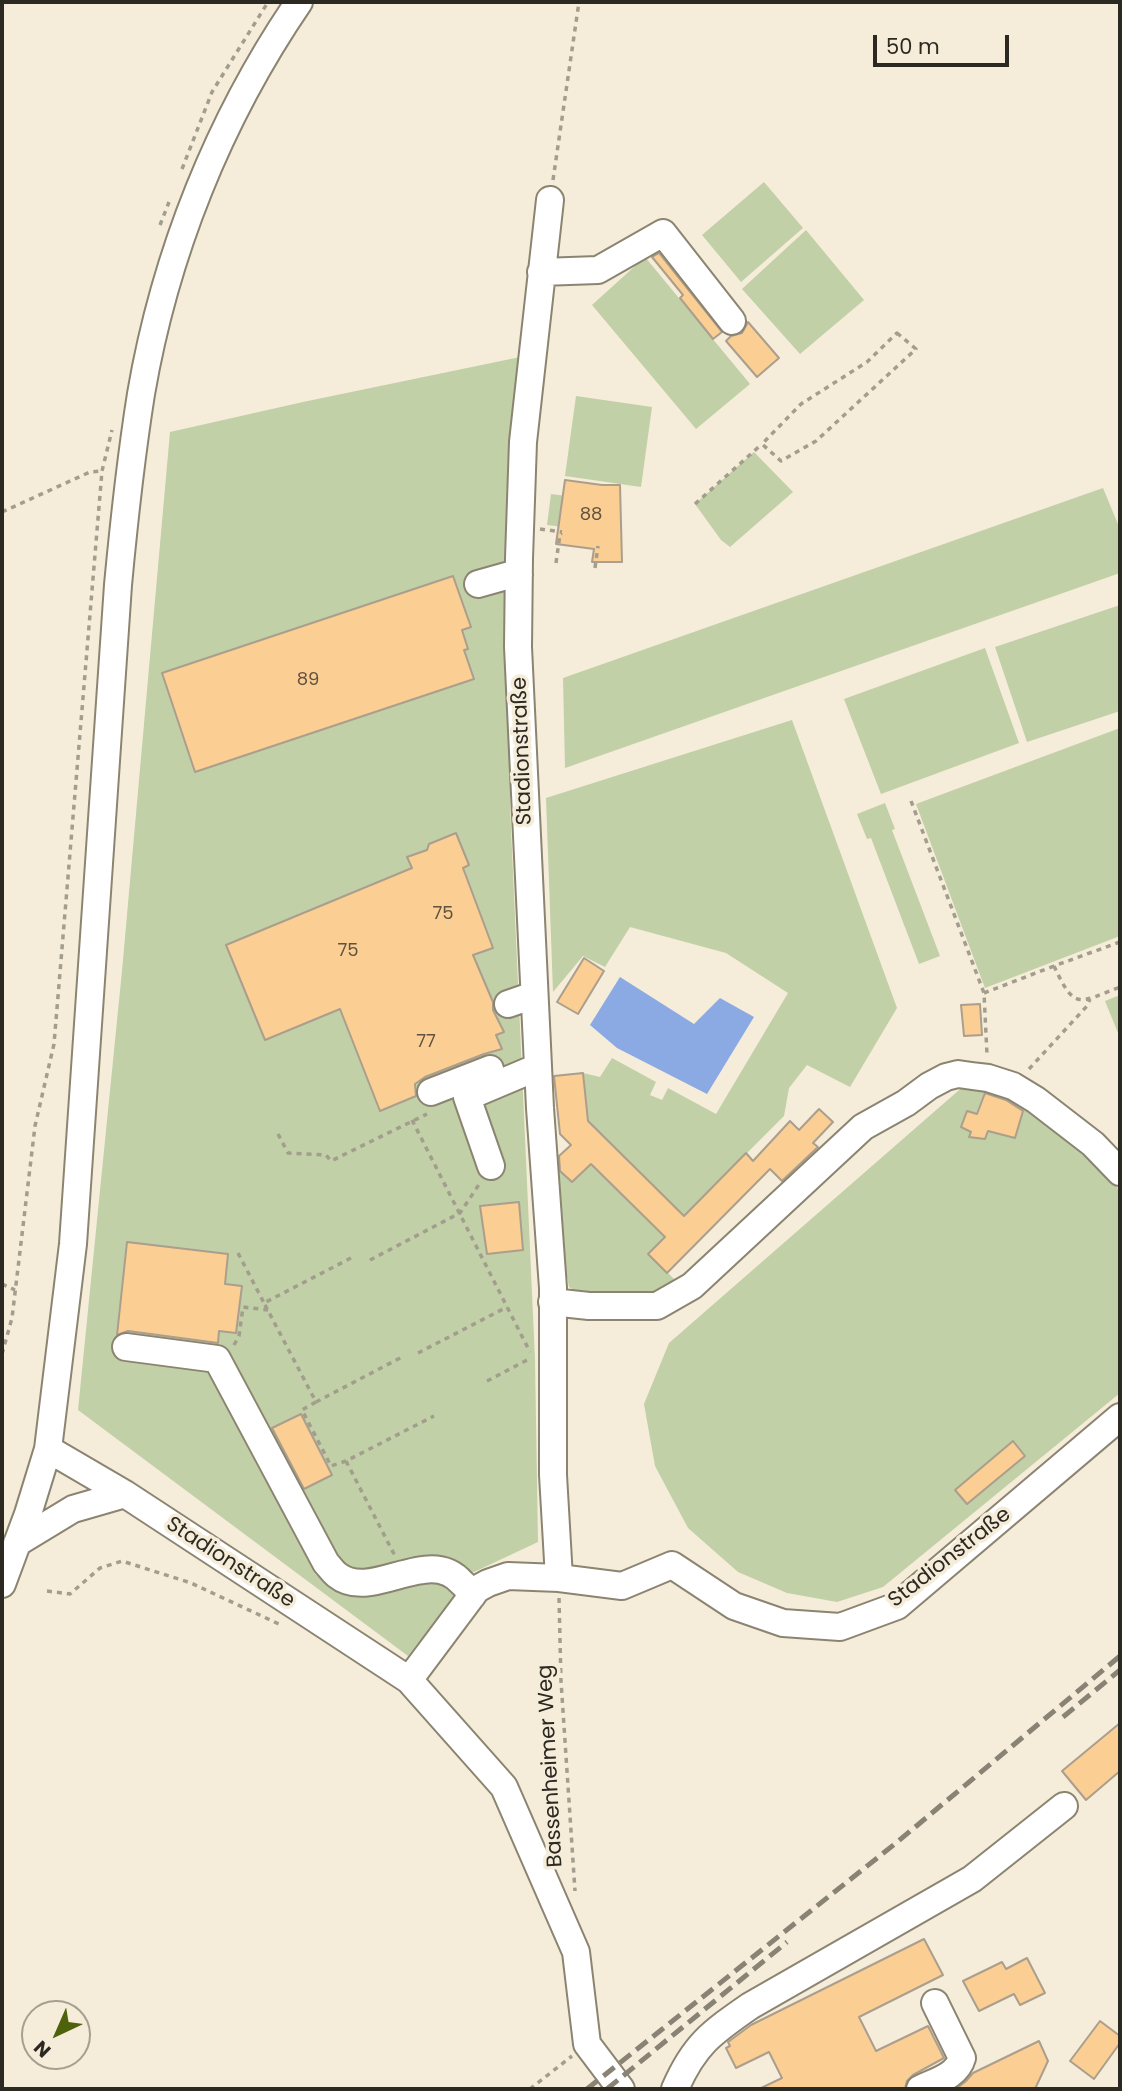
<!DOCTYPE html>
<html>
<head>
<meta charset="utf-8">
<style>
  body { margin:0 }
  #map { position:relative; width:1122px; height:2091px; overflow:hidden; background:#f5edd9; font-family:Poppins,sans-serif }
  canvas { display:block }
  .frame { position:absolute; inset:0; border:4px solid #2c2922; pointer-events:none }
  .north { position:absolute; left:21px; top:2000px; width:70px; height:70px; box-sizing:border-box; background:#f5edd9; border:2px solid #a59f90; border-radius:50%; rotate:224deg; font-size:19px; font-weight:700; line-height:28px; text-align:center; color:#2c2922 }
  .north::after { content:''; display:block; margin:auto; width:24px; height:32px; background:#4e620c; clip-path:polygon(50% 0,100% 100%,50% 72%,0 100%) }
  .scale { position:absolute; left:873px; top:35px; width:136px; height:32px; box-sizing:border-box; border:4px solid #2c2922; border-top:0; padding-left:9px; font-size:21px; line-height:24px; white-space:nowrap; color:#2c2922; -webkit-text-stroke:5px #f5edd9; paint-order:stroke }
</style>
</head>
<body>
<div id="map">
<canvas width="1122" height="2091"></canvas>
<div class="frame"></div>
<div class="north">N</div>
<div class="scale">50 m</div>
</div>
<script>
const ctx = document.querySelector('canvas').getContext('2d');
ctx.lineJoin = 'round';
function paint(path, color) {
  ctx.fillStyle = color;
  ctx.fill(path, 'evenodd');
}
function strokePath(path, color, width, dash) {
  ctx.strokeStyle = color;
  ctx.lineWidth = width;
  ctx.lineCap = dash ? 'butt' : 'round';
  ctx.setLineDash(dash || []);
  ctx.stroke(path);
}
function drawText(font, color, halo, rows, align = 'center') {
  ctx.font = font + ' Poppins,sans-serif';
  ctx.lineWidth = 7;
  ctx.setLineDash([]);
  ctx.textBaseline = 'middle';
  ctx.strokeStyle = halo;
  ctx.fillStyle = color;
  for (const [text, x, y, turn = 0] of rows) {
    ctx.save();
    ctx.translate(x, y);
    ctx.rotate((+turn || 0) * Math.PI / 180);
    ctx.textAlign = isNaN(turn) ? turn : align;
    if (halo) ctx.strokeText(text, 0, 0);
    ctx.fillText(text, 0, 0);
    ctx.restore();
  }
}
const green = new Path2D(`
  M764,182L803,228L741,282L702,235Z
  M806,230L864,300L800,354L742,289Z
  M645,257L750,384L696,429L592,305Z
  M525,356L514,491L510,806L535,1359L538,1542L472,1573L408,1656L78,1410L122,971L170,432L303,402Z
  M576,396L652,407L641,487L565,476Z
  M754,452L793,492L730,547L721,540L695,504Z
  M1103,488L1120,529V573L565,768L563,678Z
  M551,494L567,496L563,527L547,525Z
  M1120,605V711L1027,742L995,647Z
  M985,648L1019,743L881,794L844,699Z
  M792,720L897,1008L850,1087L807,1065L789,1088L784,1116L684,1216L588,1121L583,1073L600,1077L612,1058L656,1082L650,1095L662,1100L668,1088L716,1114L788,993L726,953L630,927L605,967L583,956L553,992L546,798Z
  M1120,728V936L985,988L916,804Z
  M885,803L895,829L892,830L940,956L919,964L871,838L867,839L857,814Z
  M1120,995V1038L1105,1001Z
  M984,1083L1036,1108L1117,1187L1120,1193V1393L883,1587L837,1602L787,1593L738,1572L688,1528L655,1466L644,1404L669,1343L966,1084Z
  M553,1163L572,1182L591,1164L665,1237L649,1254L682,1287L653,1299L577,1292L569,1287L556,1219Z`);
const water = new Path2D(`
  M620,977L694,1024L720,998L754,1017L707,1094L617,1048L590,1025Z`);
const building = new Path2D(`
  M659,253L722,332L713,339L680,298L683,295L652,257Z
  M748,322L779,358L757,377L726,341L731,336L742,333Z
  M565,480L602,485H620L622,562H592L594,549L556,544Z
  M453,576L471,627L462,630L468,649L464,650L474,679L195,772L162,673Z
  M456,833L469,865L463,868L493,948L473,955L493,1002V1010L504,1032L496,1035L502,1049L484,1054L425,1077L415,1084L416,1096L380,1111L340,1009L265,1040L226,945L412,868L407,857L427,850L429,844Z
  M584,958L604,971L578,1014L557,1002Z
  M980,1004L982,1035L964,1036L961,1005Z
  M583,1073L588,1121L684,1216L746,1153L753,1161L790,1121L799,1130L819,1109L833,1122L813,1143L818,1147L782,1181L770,1169L667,1273L648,1254L665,1237L591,1164L572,1182L560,1171L559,1156L571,1145L560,1134L554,1076Z
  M985,1093L1006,1100L1023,1111L1015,1138L988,1131L985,1139L969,1137L971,1132L961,1127L967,1111L977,1114Z
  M519,1202L523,1250L487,1254L480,1206Z
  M127,1242L228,1254L225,1284L242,1286L236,1333L219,1331L218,1343L128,1331L117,1335Z
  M301,1414L332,1475L304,1489L272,1428Z
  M1013,1441L1025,1456L967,1504L955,1490Z
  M1120,1723V1771L1086,1800L1062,1771Z
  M924,1939L943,1975L859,2017L876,2051L928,2026L944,2058L913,2075L907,2081L905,2089H759L782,2078L769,2052L736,2068L726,2048L730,2046L728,2042L751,2025Z
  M1027,1958L1045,1993L1020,2005L1014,1994L979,2011L963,1981L1002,1962L1006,1969Z
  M1100,2021L1120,2036V2043L1094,2079L1070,2061Z
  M1039,2041L1048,2061L1035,2089H956L966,2081L973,2073Z`);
const path = new Path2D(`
  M182,169L212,92L268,2
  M553,180L579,2
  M160,225L169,202
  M897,333L916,349L816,441L781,461L762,444L801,404L867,362Z
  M695,504L762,444
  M2,512L90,472L102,471
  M540,529L562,532
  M556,563L560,534L562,533
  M595,568L598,546
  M911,801L984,993L987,1055
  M1120,942L1054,966C1075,1011 1078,1003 1120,987
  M984,993L1054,966
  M1029,1069L1087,1006L1090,999
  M412,1120L530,1352
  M278,1134L288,1153L326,1155L331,1161L427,1114
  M238,1253L264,1303
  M351,1258L264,1303L316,1402L302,1410L331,1466L346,1461L434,1416
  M370,1260L460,1213L480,1183
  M2,1284L15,1290
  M234,1345L239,1336L243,1307L268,1310
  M418,1353L507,1307
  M2,1354L12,1318L35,1126L54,1044L102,471L112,430
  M487,1381L531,1358
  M316,1402L402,1357
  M346,1461L395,1556
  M47,1591L70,1594L100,1568L122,1561L191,1583L281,1625
  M559,1598L561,1681L575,1891
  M530,2089L572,2056`);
const minor = new Path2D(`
  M550,200L523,442L519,558L518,647L540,1108L553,1288V1475L559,1578
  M541,272L598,270L663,233L732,321
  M478,584L510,575H519
  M508,1004L534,995
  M431,1092L490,1069
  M491,1166L467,1097L538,1067
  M552,1302L589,1306H657L692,1286L863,1127L906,1103L929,1086L946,1077L958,1074L972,1076L988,1078L1013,1086L1036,1100L1093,1144L1120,1172
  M126,1347L217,1359L326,1563C329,1566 333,1572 337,1575C372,1603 429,1544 462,1583C466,1586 469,1592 472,1596
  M48,1449L125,1494L409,1680L504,1787L576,1952L587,2044L621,2089
  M17,1543L73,1509L125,1494
  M2,1584L28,1514L48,1449L73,1244L118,585C124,521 131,457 141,394C165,254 219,119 299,2
  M409,1680L477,1589L488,1583L508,1576L559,1578L622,1586L672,1565L734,1606L783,1623L840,1627L897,1606L1120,1417
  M675,2089C694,2045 711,2033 750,2006L972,1879L1064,1806
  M920,2089C936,2081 957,2076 962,2058L935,2003`);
const rail = new Path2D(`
  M1063,1717L1120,1670
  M587,2089L896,1843L1120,1656
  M607,2089L787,1942`);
const numberNames = [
  ["88",591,515],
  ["89",308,680],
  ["75",443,914],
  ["75",348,951],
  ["77",426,1042]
];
const streetNames = [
  ["Stadionstraße",523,751,-92],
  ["Stadionstraße",950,1558,-38],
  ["Stadionstraße",230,1563,33],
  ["Bassenheimer Weg",551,1766,-93]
];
paint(green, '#c1d0a7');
paint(water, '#8ba9e2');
paint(building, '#fbce93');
strokePath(building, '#ab9e8d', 2);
strokePath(minor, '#8b8471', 30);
strokePath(path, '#a39d8e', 3.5, [5, 5]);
strokePath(minor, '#fff', 26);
strokePath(rail, '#898376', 5, [14, 7]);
drawText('18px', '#60523e', null, numberNames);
drawText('21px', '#2c2922', '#f5edd9', streetNames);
</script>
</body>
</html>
